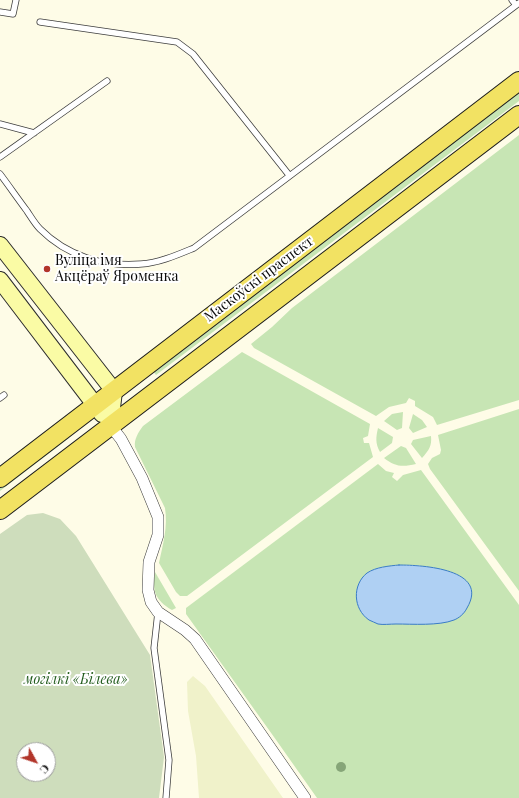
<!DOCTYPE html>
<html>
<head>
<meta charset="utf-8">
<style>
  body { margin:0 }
  #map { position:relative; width:519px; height:798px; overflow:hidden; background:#fefce7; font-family:"Playfair Display",serif }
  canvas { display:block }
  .north { position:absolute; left:16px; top:742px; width:40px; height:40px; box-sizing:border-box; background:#fff; border:1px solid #9d9d9d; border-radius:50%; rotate:130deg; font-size:11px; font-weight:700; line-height:16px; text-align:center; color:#0a0a0a }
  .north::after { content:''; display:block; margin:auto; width:14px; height:18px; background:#b2352a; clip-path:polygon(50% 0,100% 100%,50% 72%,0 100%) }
</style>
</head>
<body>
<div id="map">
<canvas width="519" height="798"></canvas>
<div class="north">С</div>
</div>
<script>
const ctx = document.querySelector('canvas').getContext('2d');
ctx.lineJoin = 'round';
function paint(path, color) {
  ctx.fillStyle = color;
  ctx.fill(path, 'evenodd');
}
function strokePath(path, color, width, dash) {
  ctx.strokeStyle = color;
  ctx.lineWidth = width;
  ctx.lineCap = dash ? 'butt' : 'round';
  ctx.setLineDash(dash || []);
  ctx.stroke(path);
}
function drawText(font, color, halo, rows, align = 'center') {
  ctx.font = font + ' "Playfair Display",serif';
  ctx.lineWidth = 4;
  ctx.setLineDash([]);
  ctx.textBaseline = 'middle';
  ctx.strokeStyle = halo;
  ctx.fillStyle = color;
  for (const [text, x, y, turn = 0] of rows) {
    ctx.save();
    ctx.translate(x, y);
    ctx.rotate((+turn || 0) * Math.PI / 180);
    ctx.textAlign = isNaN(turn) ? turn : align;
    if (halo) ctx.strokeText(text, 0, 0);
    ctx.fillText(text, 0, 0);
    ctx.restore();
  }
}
const farmland = new Path2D(`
  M193,676L205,686L283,798H199L196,756L188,711L187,682Z`);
const green = new Path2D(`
  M519,91V101L156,375L153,371Z
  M519,135V400L437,425L433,417L415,406V401L409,398L406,403L389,407L376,416L254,348L251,344L272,327L292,308Z
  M242,352L370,424L368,436L363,438L364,443H369L373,457L187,596H180L176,592L159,563C163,544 168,527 165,508L135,447C134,439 138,433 143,426Z
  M519,409V591L430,469L428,464L432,458L440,454L441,450L438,435Z
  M403,412L402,428L397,430L384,421L392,414Z
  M413,414L422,420L427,427L413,433L409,428Z
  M378,428L393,437L392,443L380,452C375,443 376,437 378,428Z
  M66,435L69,438L0,491V486Z
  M431,436C432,446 429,450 422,458L411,444L413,440Z
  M401,446L406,448L416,464C403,467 395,467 384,458Z
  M378,464L386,471L394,473L392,477L397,481L403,475L421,470L519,605V798H317L274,737L186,614V608ZM399,565H421L367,573L379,568Z
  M155,572L176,608L172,610C155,600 152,591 155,572Z`);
const cemetery = new Path2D(`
  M43,513L60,519L76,536L150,655L164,757L159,798H0V534L27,515ZM24,750H48V774H24Z`);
const water = new Path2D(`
  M399,565C423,565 490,569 467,608C464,614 459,618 454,620C439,626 412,624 396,624C390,624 383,625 378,624C375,623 372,621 369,620C353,609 352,585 367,573C376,567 389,566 399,565Z`);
const lane = new Path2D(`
  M512,0L516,5
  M0,12L13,14L16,0
  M40,22L177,42L193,54L289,175
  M0,124L34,133
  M0,157L107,81
  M0,174C9,186 18,199 27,211C31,217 35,224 40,229C67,256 103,267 141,264C159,263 177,255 194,248L519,3
  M0,398L4,395
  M158,612L154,648L169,760L166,798`);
const street = new Path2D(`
  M110,425L121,439L142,478L158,517V535L149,562L148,590L151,602L158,612L185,630L195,639L305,798`);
const secondary = new Path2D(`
  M0,245L114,391L110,425
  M0,280L102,414`);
const primary = new Path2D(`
  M0,478L519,81
  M0,510L519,115`);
const trees = [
  [341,767]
];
const markers = [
  [47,269,4,"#b2352a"]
];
const poiNames = [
  ["Вуліца імя",55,261],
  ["Акцёраў Яроменка",55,277]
];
const streetNames = [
  ["Маскоўскі праспект",259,279,-37]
];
const parkNames = [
  ["могілкі «Білева»",76,680]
];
paint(farmland, '#f0f2ca');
paint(green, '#c7e5b4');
paint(cemetery, '#ceddbc');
paint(water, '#afd0f3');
strokePath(water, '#3a7cc6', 1);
strokePath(lane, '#3d3d3d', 7);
strokePath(street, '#3d3d3d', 12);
strokePath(secondary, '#2c2c2c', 18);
strokePath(primary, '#1b1b1b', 20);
strokePath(lane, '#fff', 5.5);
strokePath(street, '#fff', 11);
strokePath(secondary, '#fafba5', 16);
strokePath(primary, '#f2e263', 18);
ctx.fillStyle = '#86a578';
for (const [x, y] of trees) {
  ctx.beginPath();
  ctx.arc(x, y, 5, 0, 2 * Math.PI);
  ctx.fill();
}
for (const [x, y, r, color] of markers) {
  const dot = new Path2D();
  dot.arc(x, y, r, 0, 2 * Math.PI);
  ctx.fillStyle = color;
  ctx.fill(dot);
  strokePath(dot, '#fff', 1.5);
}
drawText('14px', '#0a0a0a', '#fff', poiNames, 'left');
drawText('14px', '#0a0a0a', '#fff', streetNames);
drawText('italic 14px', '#235d1e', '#fff', parkNames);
</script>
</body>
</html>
